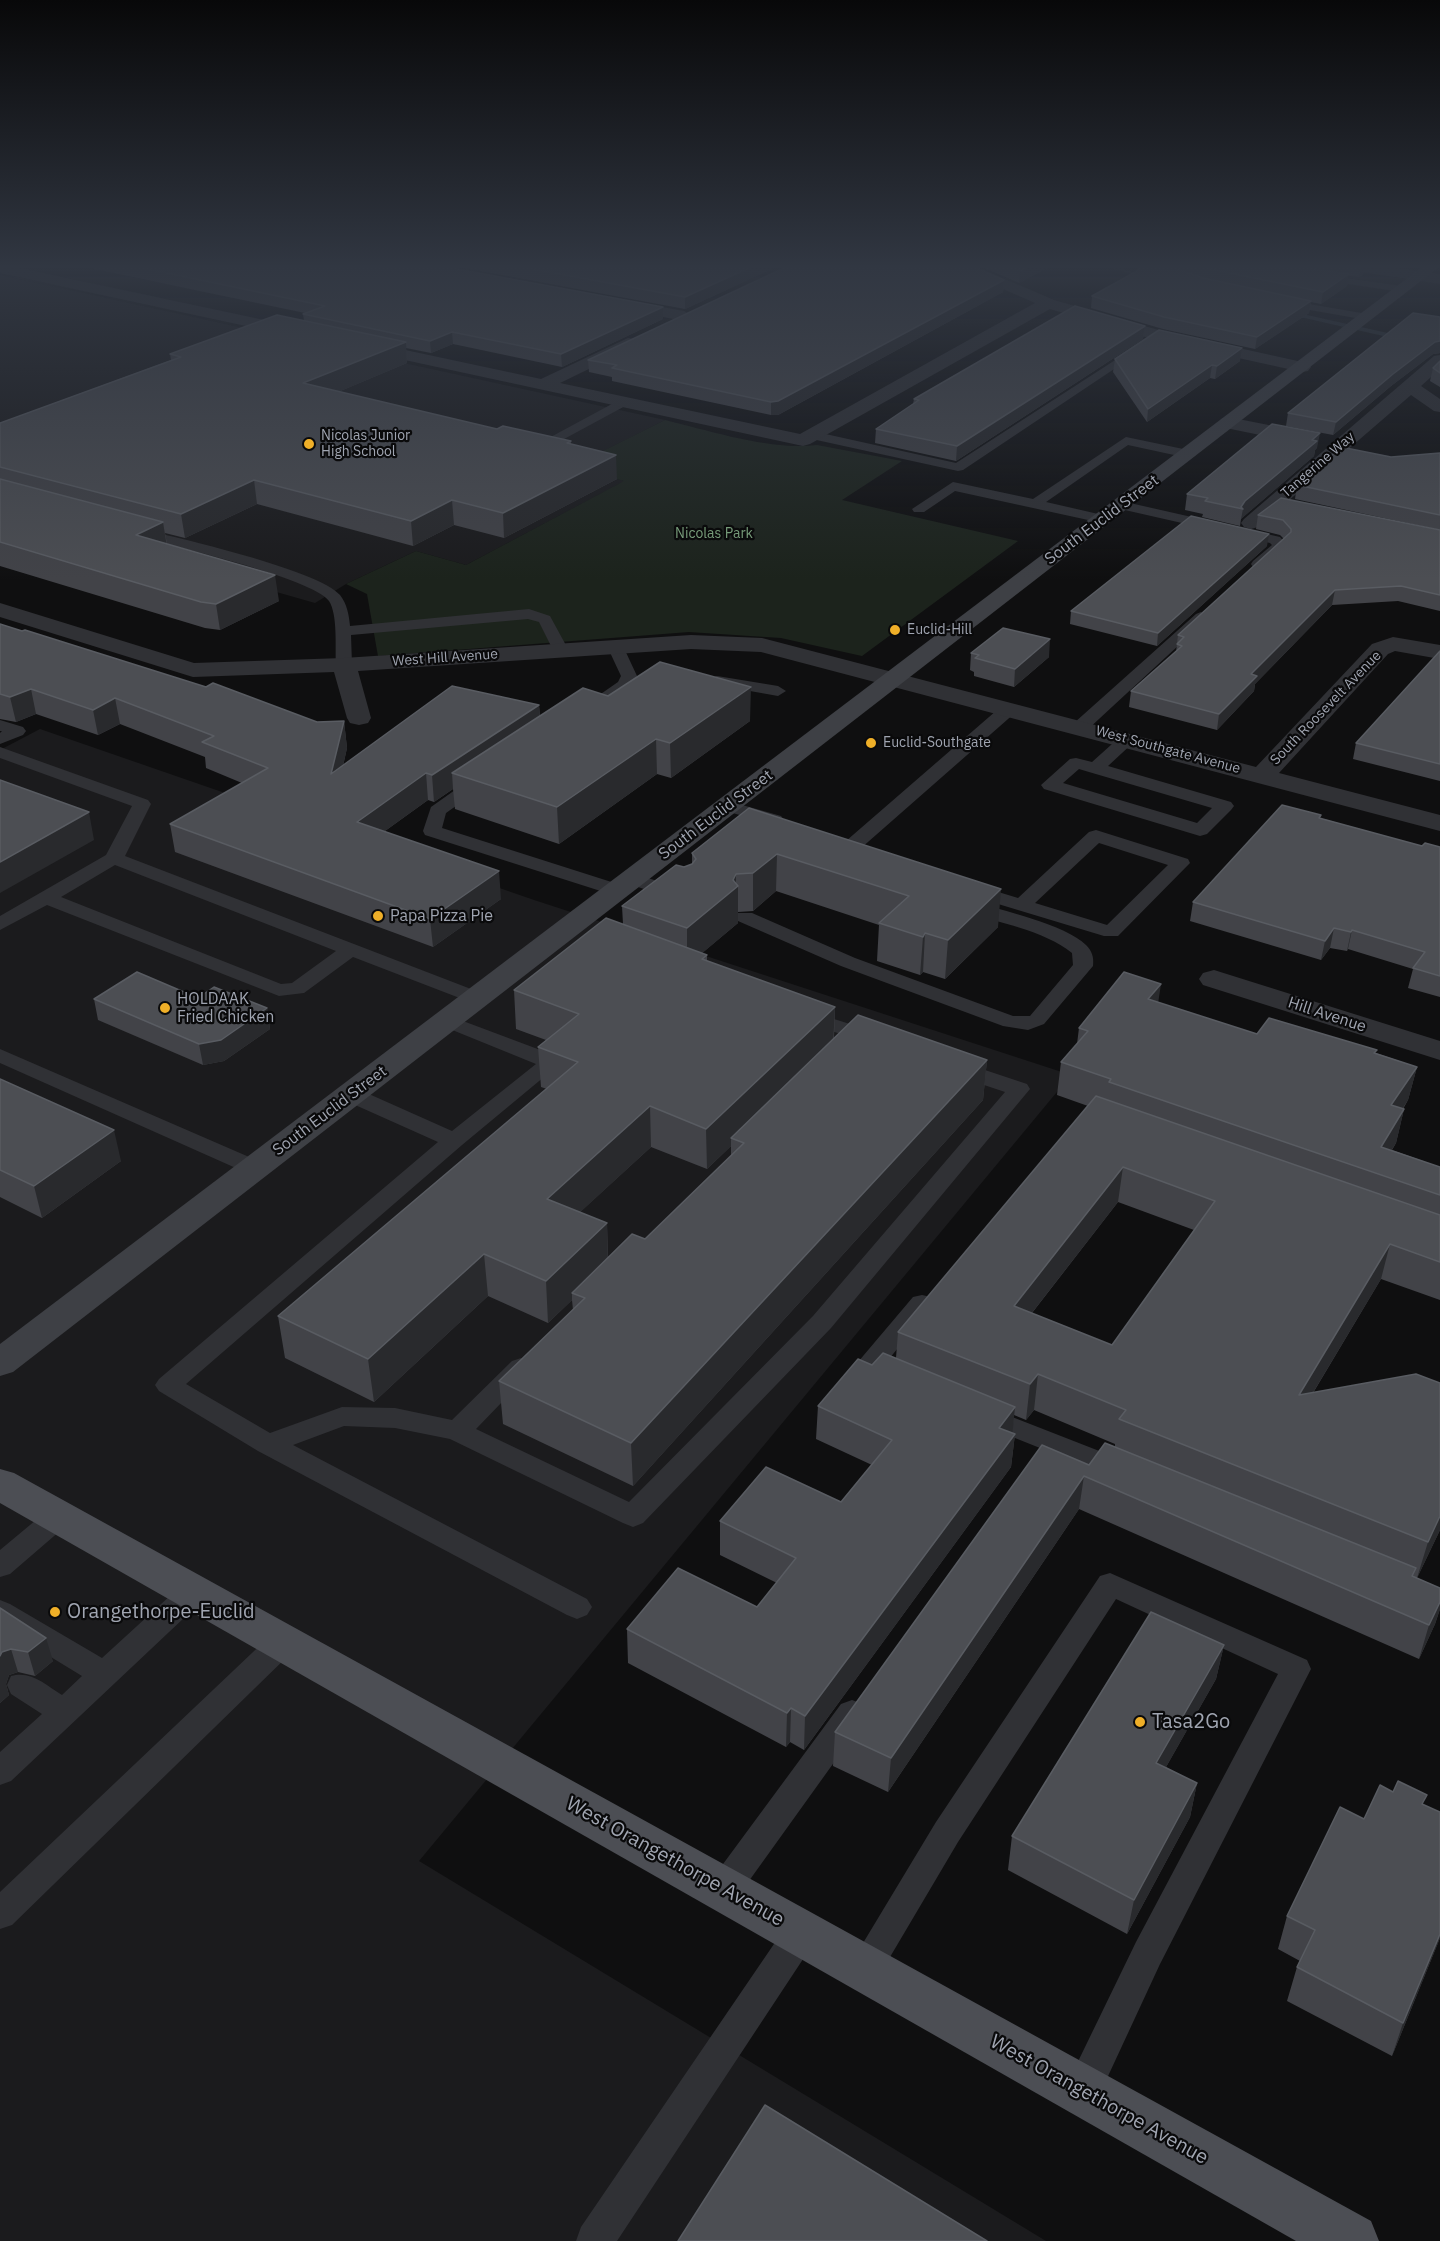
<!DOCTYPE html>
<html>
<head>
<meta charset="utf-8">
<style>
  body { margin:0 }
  canvas { display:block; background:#0f0f10 }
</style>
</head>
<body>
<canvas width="1440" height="2241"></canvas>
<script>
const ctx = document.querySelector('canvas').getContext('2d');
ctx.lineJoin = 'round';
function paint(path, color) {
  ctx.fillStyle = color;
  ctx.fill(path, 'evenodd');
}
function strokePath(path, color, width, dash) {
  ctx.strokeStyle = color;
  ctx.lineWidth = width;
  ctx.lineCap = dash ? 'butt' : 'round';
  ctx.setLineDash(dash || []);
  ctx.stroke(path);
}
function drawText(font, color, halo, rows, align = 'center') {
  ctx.font = font + ' "IBM Plex Sans",sans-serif';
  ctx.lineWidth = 4.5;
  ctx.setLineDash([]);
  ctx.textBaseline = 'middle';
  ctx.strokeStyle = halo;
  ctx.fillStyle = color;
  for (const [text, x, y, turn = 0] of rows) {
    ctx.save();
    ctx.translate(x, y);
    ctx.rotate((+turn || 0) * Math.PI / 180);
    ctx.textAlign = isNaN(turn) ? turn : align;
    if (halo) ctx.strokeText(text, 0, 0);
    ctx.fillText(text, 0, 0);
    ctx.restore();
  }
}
const built = new Path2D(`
  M0,275L665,420L572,467L625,481L466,565L416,551L346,584L315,603L0,513Z
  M40,729L534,900L1071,1075L419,1861L1046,2241H0V750Z`);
const green = new Path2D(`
  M665,420C711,431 771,451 817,445L902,461L842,500L1018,541L862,656L781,638L689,632L378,656L367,594L346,584L416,551L466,565L624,481L571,467Z`);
const stream = new Path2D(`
  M1110,267H1118L1150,278L1145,279Z
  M1289,311L1401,336L1404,338L1401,340L1287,314Z`);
const service = new Path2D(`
  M1319,274L1402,286L1407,289L1402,292L1315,279L1314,277Z
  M1280,299L1367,314L1373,317L1367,320L1276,304L1274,302Z
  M1140,344L1146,347L1144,349L963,470L958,471L812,439L806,435L812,431L956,463Z
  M623,398L629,402L627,405L553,445L560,446L562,449L560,452L541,450L534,446Z
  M1126,437L1188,450L1195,454L1188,458L1128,445L1046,502L1107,516L1109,519L1107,522L1102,523L955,491L924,512H914L912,509L953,482L1033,499Z
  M1121,501L1280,537L1287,545L1263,567H1253L1251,564L1253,561L1272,545L1270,543L1116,508L1114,505Z
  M137,528C175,537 319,570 340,595C347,604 349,615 350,626L529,609L550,616L568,649L560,654L554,652L539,622L528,619L351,635L352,665L344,670L338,668L336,665C335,648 338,615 329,601C313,578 165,544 132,535L130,532L132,529Z
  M1201,612L1209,617L1206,620L1086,731H1074L1072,727L1074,723L1196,614Z
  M615,641L623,646L637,676C631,690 612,710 595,706L593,702L595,698L618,682L621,676L607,646Z
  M717,676L778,686L786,691L778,696L711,684L709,681L711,678Z
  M1010,703L1018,708L1016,712L860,849H846L844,845L846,841L1004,704Z
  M0,720L23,727L26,731L23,735L0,744V733L2,731H0Z
  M1127,735L1133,736L1136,740L1108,766L1231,802L1234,806L1231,810L1207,834L1200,836L1044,789L1041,785L1070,759L1076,758L1092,762L1121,736ZM1079,769L1089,772L1212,808L1197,823L1063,783Z
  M0,747L148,800L151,804L125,856L484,994L487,998L484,1002L477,1004L470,1002L353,957L304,993L279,996L47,905L0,930V916L106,855L132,806L0,758ZM115,865L336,951L292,983L281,984L61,897Z
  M478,777L484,778L487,782L484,786L446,813L442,828L624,886L627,890L624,894H610L425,835L423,831L431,807L472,778Z
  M728,801L781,816L784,820L781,824L775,825L722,810L719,806L722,802Z
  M1096,830L1188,859L1190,863L1118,936H1104L965,894L962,890L965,886L972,884L1018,898L1089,832ZM1099,843L1168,865L1107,925L1035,903Z
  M633,873L687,891L690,895L687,899L680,901L626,883L623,879L626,875Z
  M971,902C1000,909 1066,925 1086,945C1092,951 1094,957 1093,966L1044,1024L1028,1030L1003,1026L841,966L738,921L735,917L738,913H752L855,958L1013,1016H1030L1073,965L1072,953C1043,930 1000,923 964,912L961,908L964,904Z
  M805,1010L879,1033L882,1038L879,1043L871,1044L798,1020L794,1016L798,1012Z
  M447,1015L559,1057L562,1062L462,1145L186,1384L270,1433L342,1407L395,1408L452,1420L512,1361L521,1358L530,1361L534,1367L530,1373L476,1429L629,1502L813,1316L1005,1092L948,1073L945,1068L948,1063L956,1061L964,1063L1027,1084L1030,1089L831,1328L643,1523L633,1527L623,1523L450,1439L395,1428L344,1426L293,1445L587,1599L592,1607L587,1615L577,1619L567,1615L258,1451L159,1391L155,1385L159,1379L438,1142L344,1100L341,1095L344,1090L352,1088L360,1090L452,1131L536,1064L440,1025L436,1021L440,1017Z
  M0,1049L263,1163L267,1168L263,1173L255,1175L247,1173L0,1063Z
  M922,1295L931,1297L935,1303L884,1365L901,1372L905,1378L901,1384C887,1389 862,1381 854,1368L858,1362L913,1297Z
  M984,1406L1130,1463L1134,1470L1130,1477L1120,1480L975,1422L971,1415L975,1408Z
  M58,1506L68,1510L72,1517L68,1524L10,1574L0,1577V1550L48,1510Z
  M1110,1573L1307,1660L1311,1669L1160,1964L1096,2102L1083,2107L1070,2102L1065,2090L1070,2078L1136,1942L1278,1674L1116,1599L958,1842L877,1979L865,1984L853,1979L848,1968L936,1822L1100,1576Z
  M193,1581L203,1584L208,1592L203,1600L11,1781L0,1785V1752L42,1714L11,1694L7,1685L11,1676C31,1670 46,1685 62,1695L82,1676L0,1626V1600L10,1604L102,1658L183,1584Z
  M283,1630L294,1634L298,1642L294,1650L12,1925L0,1929V1892L272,1634Z
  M852,1700L863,1704L867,1713L863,1722L736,1899L724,1904L712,1899L707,1889L712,1879L841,1704Z
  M801,1918L813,1922L818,1933L813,1944L617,2241H576L581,2227L789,1922Z`);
const minor = new Path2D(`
  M0,267H15L297,327L305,332L297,337L0,273Z
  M958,267H977L1054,300L1162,331L1302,362L1308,363L1311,367L1308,371L1302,372L1152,339L1050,309L810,444L803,446L363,351L357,350L354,346L357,342L363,341L541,379L628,338L634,339L636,343L634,347L560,383L800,434L1035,303L960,270Z
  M1353,267H1390L1440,274V284L1361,272Z
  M618,299L684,311L692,316L684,321L612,307L610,304Z
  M1440,355V369L1421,386L1440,399V412L1434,411L1411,395L1258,527L1251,529L1244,527L1241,523L1244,519L1434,356Z
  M1228,417L1309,433L1316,435L1318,439L1316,443L1309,445L1221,427L1219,423L1221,419Z
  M0,603L194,663L344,658L691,635L762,638L1256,767L1372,644L1393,637L1440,645V659L1395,651L1388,654L1279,773L1440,815V831L761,652L691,649L358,671L371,718L368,723L359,725L350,723L347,718L334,672L193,677L0,617Z
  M1214,970L1440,1041V1060L1203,985L1199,979L1203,973Z`);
const secondary = new Path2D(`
  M1422,267H1439L13,1372L0,1376V1344Z`);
const primary = new Path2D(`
  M0,1469L14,1473L1371,2221L1379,2241H1296L0,1503Z`);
const wall = new Path2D(`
  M85,267H446L663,307V319L562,367L453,344L431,353L406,348L407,363L338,392L497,429L571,441V444L617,479L504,538L454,525L413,546L257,504L185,538L165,533L167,544L279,601L220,630L205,628L0,566V423L171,360L170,354L304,320L303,314L305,313Z
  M459,267H776L685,309Z
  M982,267H1049L1019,283Z
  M1136,267H1364L1363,275L1359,277L1348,276L1347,286L1321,304L1311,302L1309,313L1255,349L1163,329L1091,308L1092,296L1138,270Z
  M1004,280L1003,292L778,415H771L612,381V377L589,372L588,360Z
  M1440,317V353L1433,354L1391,386L1333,435L1286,426L1288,413Z
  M1145,326L1143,339L956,461L875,443L876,429L913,404L914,399Z
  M1115,359L1240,361L1215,379L1210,378L1147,422L1113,372Z
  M1440,361V387L1430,381L1433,368Z
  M1317,448L1315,450L1314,456L1243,517L1241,519L1240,526L1202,517L1203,514L1185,510L1187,494Z
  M1440,453V530L1295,499L1297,485L1391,457Z
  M1258,515L1440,530V611L1398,601L1332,605L1255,684L1254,691L1217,730L1129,707L1131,691L1176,652L1178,635L1284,539L1280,535L1256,529Z
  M1267,546L1157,646L1070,624L1071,611Z
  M0,624L317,722L344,721L347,748L343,766L539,705L540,716L608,696L750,721L671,778L657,774L559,844L455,809L453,789L434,802L428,800L385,831L501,899L433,947L175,852L170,824L242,783L206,768L205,757L120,724L98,735L36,714L16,722L0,719Z
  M1440,651V781L1353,759L1356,743Z
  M971,653L1049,657L1014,687L974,676V672L970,670Z
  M749,808L998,927L945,979L923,972L920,975L877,961L879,925L776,891L753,911L738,912V923L702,953L707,955V961L835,1007L834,1038L987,1060L983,1100L633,1486L503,1424L499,1381L573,1310L572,1300L548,1323L488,1296L374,1402L285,1358L278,1316L547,1089L541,1087L538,1047L546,1040L516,1029L514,990L623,924L622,906L684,867L692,864V853ZM731,1146V1156L645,1239L608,1257L607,1223L580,1212L651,1147L707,1169Z
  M1321,815L1320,818L1422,846L1440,847V997L1408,988L1413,969L1348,949L1347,951L1330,948L1321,960L1190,921L1193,902Z
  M198,998L267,1008L270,1029L224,1061L203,1065L98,1020L94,999Z
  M1158,1003L1257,1034L1376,1053L1417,1067L1408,1100L1403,1109H1404L1396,1143L1392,1150L1440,1167V1300L1381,1279L1313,1393L1440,1530L1417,1578L1440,1588V1609L1435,1624L1419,1659L1079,1509L888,1792L833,1766L835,1732L1089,1465L1115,1447V1444L1034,1410L1026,1420L1014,1415L1012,1433L1015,1434L1011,1467L804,1750L790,1742L786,1747L628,1663L627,1629L757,1607L777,1583L720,1555V1521L841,1502L872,1465L816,1439L818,1406L872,1365L896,1358L898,1332L1088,1106L1057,1095L1061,1062L1077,1044L1079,1028ZM1118,1202L1194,1230L1112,1345L1032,1313Z
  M0,1079L121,1161L42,1218L0,1197Z
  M0,1608L53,1661L35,1676L18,1672L9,1675L6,1684L9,1695L0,1703Z
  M1224,1645L1216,1679L1166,1767L1197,1783L1190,1817L1127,1934L1008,1870L1012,1836Z
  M1393,1792L1423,1804L1440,1938L1392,2056L1287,2001L1297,1967L1300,1961L1278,1949L1287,1916L1364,1819Z`);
const shadedWall = new Path2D(`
  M751,267H776L685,309V297Z
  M1028,267H1049L1019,283L1020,271Z
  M1361,267H1364L1363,275L1359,277Z
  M1349,274L1347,286L1321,304L1323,292Z
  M1004,280L1003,292L778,415H771V402Z
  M1311,301L1309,313L1255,349L1257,337Z
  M663,307V319L562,367L561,354Z
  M1145,326L1143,339L956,461L957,446Z
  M452,332L453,344L431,353L430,341Z
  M1440,341V353L1433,354L1391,386L1333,435L1336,422L1393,374L1435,342Z
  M406,342L407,363L305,406L303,383Z
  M1242,348L1240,361L1215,379L1217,366Z
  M1212,365L1210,378L1147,422L1148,409Z
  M1320,433L1317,448L1315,450L1314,456L1241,519L1243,509L1241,507L1245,501Z
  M616,455L617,479L504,538L503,513Z
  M254,480L257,504L185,538L181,514Z
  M452,500L454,525L413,546L411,521Z
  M163,522L167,547L136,535Z
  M1269,534L1267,546L1157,646L1158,633Z
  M275,575L279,601L220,630L216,604Z
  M1335,590L1332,605L1255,684L1254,691L1217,730L1219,714L1251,674Z
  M1050,639L1049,657L1014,687L1015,669Z
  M751,687L750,721L671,778L670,743Z
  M31,689L36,714L16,722L10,697Z
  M115,698L120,724L98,735L93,710Z
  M539,705L541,731L452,773L453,789L434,802L432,775Z
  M344,721L347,748L335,801L331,774Z
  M656,739L657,774L559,844L557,807Z
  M426,773L428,800L360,849L357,822Z
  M89,812L94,840L0,893V862Z
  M777,854L776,891L753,911V873Z
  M499,871L501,899L433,947L430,919Z
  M736,874V887L738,886V923L687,966V928L733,880Z
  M1001,889L998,927L945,979L948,940Z
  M1334,928L1330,948L1321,960L1325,941Z
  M1352,930L1348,949L1347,951L1351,932Z
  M925,933L923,972L920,975L923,937Z
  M1161,984L1156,1017L1148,999Z
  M835,1007L833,1046L731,1138V1146L707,1169L706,1129Z
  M267,1008L270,1029L224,1061L203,1065L199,1044Z
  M987,1060L983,1100L633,1486L631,1443Z
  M1417,1067L1408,1100L1383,1139L1391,1105Z
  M650,1106L651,1147L550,1240L547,1199Z
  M1404,1109L1396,1143L1377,1173L1381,1147Z
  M114,1130L121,1161L42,1218L34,1186Z
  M1123,1167L1118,1202L1010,1341L1014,1306Z
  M607,1223L608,1265L572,1293V1300L548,1323L546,1281Z
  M1390,1244L1381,1279L1290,1431L1299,1395Z
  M484,1254L488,1296L374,1402L368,1359Z
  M1038,1374L1034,1410L1026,1420L1030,1384Z
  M1015,1407L1012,1438L1015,1434L1011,1467L804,1750L805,1716L999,1428Z
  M1084,1476L1079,1509L888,1792L891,1758Z
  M1440,1516V1530L1417,1578L1428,1542Z
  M1440,1602V1609L1435,1624L1419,1659L1429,1625Z
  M46,1638L53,1661L35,1676L28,1652Z
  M1224,1645L1216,1679L1149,1797L1156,1763Z
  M11,1649L18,1672L9,1675L6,1684L9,1695L0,1703V1656L2,1652Z
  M791,1708L790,1742L786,1747L787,1713Z
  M1197,1783L1190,1817L1127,1934L1134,1900Z
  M1440,1934V1938L1392,2056L1403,2023Z`);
const building = new Path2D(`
  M138,267H446L663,307L561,354L452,332L430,341L303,314L325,306Z
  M521,267H751L685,297Z
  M786,267H974L1004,280L778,401L771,402L612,368L617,365L588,360Z
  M1010,267H1028L1020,271Z
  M1144,267H1171L1203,278L1311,301L1257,337L1164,317L1092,296Z
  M1203,267H1297L1349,274L1323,292L1210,269Z
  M1075,306L1145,326L957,446L876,429L919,400L914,399Z
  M1413,313L1440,317V341L1435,342L1393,374L1336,422L1288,413Z
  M277,315L406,342L303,383L497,429L503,426L571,441L567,443L616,455L503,513L452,500L411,521L254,480L181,514L0,467V423L181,357L170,354Z
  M1159,330L1242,348L1217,366L1212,365L1148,409L1115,359Z
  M1440,361V373L1433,368Z
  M1272,424L1320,433L1312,440L1317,441L1245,501L1241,507L1243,509L1205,501L1208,498L1187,494Z
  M1341,447L1391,457L1440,453V515L1297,485Z
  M0,479L163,522L136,535L275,575L216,604L201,602L0,542Z
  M1281,498L1440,530V595L1401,586L1335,590L1251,674L1257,676L1219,714L1131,691L1182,646L1177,644L1184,637L1178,635L1291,532V529L1283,520L1258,515Z
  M1191,516L1269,534L1158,633L1071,611Z
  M0,624L22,631L25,630L206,687L213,683L317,722L344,721L331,774L452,686L539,705L432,775L426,773L357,822L499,871L430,919L170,824L268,768L202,742L214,736L115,698L93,710L31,689L10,697L0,694Z
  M1003,628L1050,639L1015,669L975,658L979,655L971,653Z
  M1440,651V764L1356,743Z
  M660,662L751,687L670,743L656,739L557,807L452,773L583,688L608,696Z
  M0,780L89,812L0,862Z
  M1282,805L1321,815L1319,818L1422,846L1425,843L1440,847V976L1413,968L1425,952L1352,930L1351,932L1334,928L1325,941L1193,902Z
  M749,808L1001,889L948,940L925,933L923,937L879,923L909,896L777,854L753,873L736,874L733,880L738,886L687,928L622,906L676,865L684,867L692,864L696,859L692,853Z
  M606,918L707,955L702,959L835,1007L706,1129L650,1106L547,1199L607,1223L546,1281L484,1254L368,1359L278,1316L578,1062L538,1047L579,1014L514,990Z
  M137,972L198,998L214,987L267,1008L221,1040L199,1044L94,999Z
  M1124,972L1161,984L1148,999L1257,1034L1269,1018L1377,1050L1374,1053L1417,1067L1391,1105L1404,1109L1381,1147L1440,1167V1195L1109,1082L1111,1079L1061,1062L1088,1031L1079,1028Z
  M858,1015L987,1060L631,1443L499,1381L585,1298L572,1293L632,1234L645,1239L744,1143L731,1138Z
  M0,1079L114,1130L34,1186L0,1170Z
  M1096,1096L1440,1215V1262L1390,1244L1299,1395L1416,1374L1440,1383V1516L1428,1542L1119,1419L1126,1410L1038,1374L1030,1384L898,1332ZM1123,1167L1215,1201L1112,1345L1014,1306Z
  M883,1353L1015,1407L999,1428L1015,1434L805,1716L791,1708L787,1713L627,1629L678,1568L757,1607L796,1558L720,1521L766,1467L841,1502L892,1440L818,1406L858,1359L872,1365Z
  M1105,1443L1416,1568L1412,1576L1440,1588V1602L1429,1625L1084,1476L891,1758L835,1732L1042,1445L1089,1465Z
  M0,1608L46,1638L28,1652L11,1649L2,1652L0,1656Z
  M1151,1612L1224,1645L1156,1763L1197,1783L1134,1900L1012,1836Z
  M1398,1781L1427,1795L1422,1804L1440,1812V1934L1403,2023L1297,1967L1315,1930L1287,1916L1340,1807L1364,1819L1380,1785L1393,1792Z
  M765,2105L987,2241H678Z`);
const markers = [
  [309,444,6,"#efaf28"],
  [895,630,6,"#efaf28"],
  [871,743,6,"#efaf28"],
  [378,916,6,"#efaf28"],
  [165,1008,6,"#efaf28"],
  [55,1612,6,"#efaf28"],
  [1140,1722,6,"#efaf28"]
];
const farPoinames = [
  ["Nicolas Junior",321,436],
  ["High School",321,452],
  ["Euclid-Hill",907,630],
  ["Euclid-Southgate",883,743]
];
const farStreetnames = [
  ["Tangerine Way",1318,465,-41],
  ["West Hill Avenue",445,658,-4],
  ["South Roosevelt Avenue",1326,708,-46],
  ["West Southgate Avenue",1168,750,15]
];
const farParknames = [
  ["Nicolas Park",714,534]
];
const streetNames = [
  ["South Euclid Street",1102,520,-37],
  ["South Euclid Street",716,815,-37],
  ["Hill Avenue",1327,1015,18],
  ["South Euclid Street",330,1111,-37]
];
const poiNames = [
  ["Papa Pizza Pie",390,916],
  ["HOLDAAK",177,999],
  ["Fried Chicken",177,1017]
];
const nearPoinames = [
  ["Orangethorpe-Euclid",67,1612],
  ["Tasa2Go",1152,1722]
];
const nearStreetnames = [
  ["West Orangethorpe Avenue",675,1862,29],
  ["West Orangethorpe Avenue",1099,2100,29]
];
paint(built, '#1b1b1d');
paint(green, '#1c231c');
paint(stream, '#282f35');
paint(service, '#303135');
paint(minor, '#303135');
paint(secondary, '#3e4045');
paint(primary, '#4c4e54');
paint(wall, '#424348');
paint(shadedWall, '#292a2d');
paint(building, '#4c4e53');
strokePath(building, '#595c62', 1.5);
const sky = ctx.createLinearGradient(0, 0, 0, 580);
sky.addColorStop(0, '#080809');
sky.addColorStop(0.46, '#313742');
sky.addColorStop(1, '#31374200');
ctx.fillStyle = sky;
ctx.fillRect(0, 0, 1440, 580);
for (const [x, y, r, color] of markers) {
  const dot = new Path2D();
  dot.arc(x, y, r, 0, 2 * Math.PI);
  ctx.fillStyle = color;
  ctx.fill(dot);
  strokePath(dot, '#0a0a0b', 2);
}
drawText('14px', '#a0a5b1', '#0a0a0b', farPoinames, 'left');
drawText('14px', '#a0a5b1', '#0a0a0b', farStreetnames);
drawText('14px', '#779c7a', '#0a0a0b', farParknames);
drawText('16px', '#a0a5b1', '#0a0a0b', streetNames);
drawText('16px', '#a0a5b1', '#0a0a0b', poiNames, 'left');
drawText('20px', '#a0a5b1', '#0a0a0b', nearPoinames, 'left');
drawText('20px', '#a0a5b1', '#0a0a0b', nearStreetnames);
</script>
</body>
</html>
